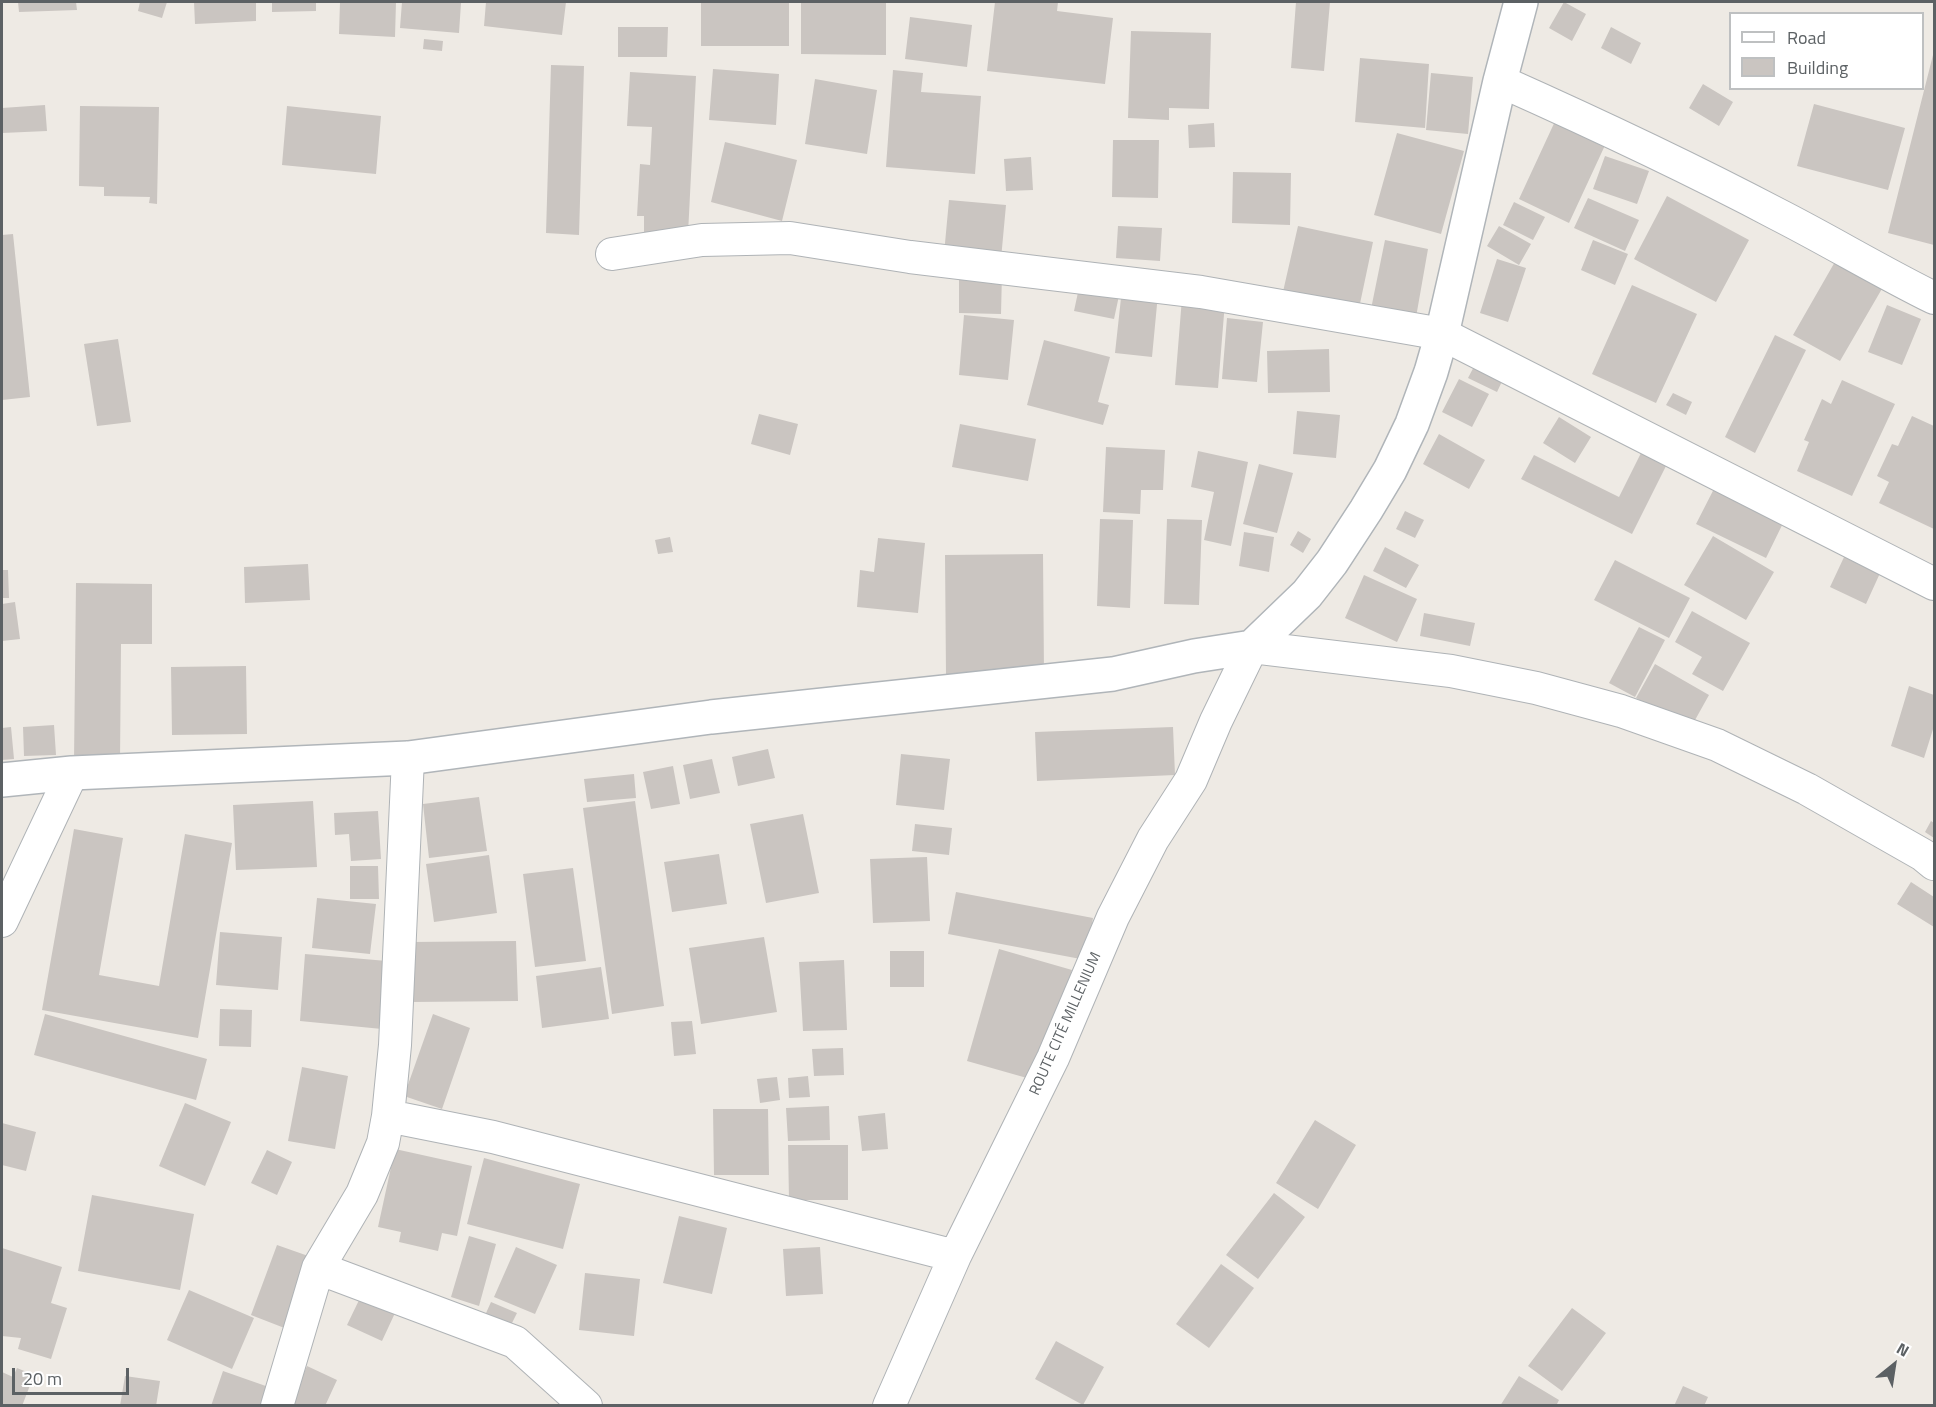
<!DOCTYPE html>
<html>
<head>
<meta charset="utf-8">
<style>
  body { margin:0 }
  #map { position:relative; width:1936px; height:1407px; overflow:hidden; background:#eeeae4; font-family:"Titillium Web",sans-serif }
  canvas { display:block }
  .frame { position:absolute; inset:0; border:3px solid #5c6164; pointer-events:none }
  .legend { position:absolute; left:1729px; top:12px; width:195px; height:78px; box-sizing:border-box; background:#fff; border:2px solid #bec0c1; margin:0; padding:8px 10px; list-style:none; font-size:18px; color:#5c6164 }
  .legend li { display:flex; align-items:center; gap:12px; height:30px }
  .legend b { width:30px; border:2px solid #bec0c1 }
  .north { position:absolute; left:1864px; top:1335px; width:60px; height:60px; -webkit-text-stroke:4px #fff; paint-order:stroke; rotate:30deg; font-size:16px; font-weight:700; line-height:24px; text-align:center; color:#5c6164 }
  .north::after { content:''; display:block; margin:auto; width:21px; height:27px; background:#5c6164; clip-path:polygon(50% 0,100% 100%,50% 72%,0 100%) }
  .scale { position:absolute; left:12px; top:1368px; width:117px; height:27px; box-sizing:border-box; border:3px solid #5c6164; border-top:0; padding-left:8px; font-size:18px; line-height:21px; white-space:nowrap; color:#5c6164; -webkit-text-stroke:4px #fff; paint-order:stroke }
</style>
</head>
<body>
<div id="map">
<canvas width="1936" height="1407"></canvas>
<div class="frame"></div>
<ul class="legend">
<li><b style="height:8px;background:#fff"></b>Road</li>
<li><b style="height:16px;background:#cac5c1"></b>Building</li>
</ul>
<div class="north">N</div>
<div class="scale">20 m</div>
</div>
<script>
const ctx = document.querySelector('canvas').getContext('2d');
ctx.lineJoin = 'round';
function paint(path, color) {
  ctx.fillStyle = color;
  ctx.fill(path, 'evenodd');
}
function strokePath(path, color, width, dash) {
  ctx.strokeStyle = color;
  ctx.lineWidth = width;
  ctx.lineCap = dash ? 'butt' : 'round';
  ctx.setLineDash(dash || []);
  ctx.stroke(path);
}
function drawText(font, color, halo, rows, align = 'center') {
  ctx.font = font + ' "Titillium Web",sans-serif';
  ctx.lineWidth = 4.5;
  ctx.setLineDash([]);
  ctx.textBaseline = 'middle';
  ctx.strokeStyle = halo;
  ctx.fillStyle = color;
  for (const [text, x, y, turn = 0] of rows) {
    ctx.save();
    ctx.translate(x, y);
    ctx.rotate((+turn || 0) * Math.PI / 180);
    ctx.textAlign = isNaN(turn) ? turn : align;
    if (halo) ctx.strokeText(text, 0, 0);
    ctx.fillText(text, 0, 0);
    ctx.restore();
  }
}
const building = new Path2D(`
  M18,2H76L77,10L19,12Z
  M140,2H167L162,18L138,11Z
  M194,2H256V21L195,24Z
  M272,2H316V11L272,12Z
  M340,2H396L395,37L339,34Z
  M402,2L461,3L459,33L400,28Z
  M486,2H566L562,35L484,26Z
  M701,2H789V46H701Z
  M801,2H886V55L801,54Z
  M995,2H1058L1057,11L1113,18L1105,84L987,71Z
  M1296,2H1330L1324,71L1291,68Z
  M1564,2L1586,14L1572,41L1549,28Z
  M910,17L972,25L967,67L905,59Z
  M618,27H668L667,57H618Z
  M1611,27L1641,43L1631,64L1601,48Z
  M1131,31L1211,33L1209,109L1169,108V120L1128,118Z
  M424,39L443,41L442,51L423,49Z
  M1934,51V245L1888,233Z
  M1360,58L1429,64L1425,128L1355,122Z
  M551,65L584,66L579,235L546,233Z
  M713,69L779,74L776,125L709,120Z
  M893,70L923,73L921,92L981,96L975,174L886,167Z
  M630,72L696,76L688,234L644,232V216H637L640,164L650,165L652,127L627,126Z
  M1431,73L1473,77L1468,134L1426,130Z
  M815,79L877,90L867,154L805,144Z
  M1703,84L1733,102L1719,126L1689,108Z
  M1814,104L1905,128L1888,190L1797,166Z
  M45,105L47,131L2,133V108Z
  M80,106L159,107L157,204L149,203L150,197L104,196V187L79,186Z
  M287,106L381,116L376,174L282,165Z
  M1557,117L1607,141L1569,223L1519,199Z
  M1214,123L1215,147L1189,148L1188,125Z
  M1397,133L1464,151L1441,234L1374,215Z
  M1113,140H1159L1158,198L1112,197Z
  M725,142L797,160L782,221L711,202Z
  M1605,156L1649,171L1637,204L1593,189Z
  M1031,157L1033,190L1006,191L1004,159Z
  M1233,172L1291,173L1290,225L1232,223Z
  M1667,196L1749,240L1716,302L1634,259Z
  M1588,198L1639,220L1625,251L1574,228Z
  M949,200L1006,205L1001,259L944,254Z
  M1514,202L1545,217L1533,240L1503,225Z
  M1118,226L1162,228L1160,261L1116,258Z
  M1298,226L1373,242L1358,313L1282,296Z
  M1499,226L1531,244L1519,265L1487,246Z
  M13,234L30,397L2,400V235Z
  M1385,240L1428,249L1415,323L1370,314Z
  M1593,240L1628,254L1615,285L1581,270Z
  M1497,259L1526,268L1508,322L1480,313Z
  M1836,260L1883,287L1840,361L1793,335Z
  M959,272L1002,273L1001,314L959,313Z
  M1080,283L1120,291L1114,319L1074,311Z
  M1632,285L1697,314L1656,403L1592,374Z
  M1122,289L1158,294L1152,357L1115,353Z
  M1182,298L1225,302L1218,388L1175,385Z
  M1887,305L1921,319L1902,365L1868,352Z
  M964,315L1014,320L1008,380L959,375Z
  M1227,318L1263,322L1257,382L1222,379Z
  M1775,335L1806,350L1755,453L1725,437Z
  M118,339L131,422L97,426L84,344Z
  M1044,340L1110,357L1098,402L1109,405L1103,425L1027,405Z
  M1329,349L1330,392L1268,393L1267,351Z
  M1479,357L1507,371L1497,392L1468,378Z
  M1459,379L1489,394L1472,427L1442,412Z
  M1842,380L1895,404L1852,496L1797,471L1809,442L1804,440L1822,399L1831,404Z
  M1673,393L1692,402L1686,415L1666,405Z
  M1297,411L1340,415L1336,458L1293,454Z
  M759,414L798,424L790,455L751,444Z
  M1912,416L1934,426V529L1879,503L1889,482L1877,476L1892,444L1898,446Z
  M1559,417L1591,437L1575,463L1543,443Z
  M960,424L1036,439L1028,481L952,467Z
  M1439,434L1485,460L1469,489L1423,464Z
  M1106,447L1165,450L1163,490H1141L1140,514L1103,512Z
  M1198,451L1248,462L1231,546L1204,540L1214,492L1191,487Z
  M1641,453L1666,466L1632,534L1521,479L1534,455L1619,497Z
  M1259,464L1293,473L1277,533L1243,524Z
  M1718,481L1787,515L1766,558L1696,524Z
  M1405,511L1424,520L1415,538L1396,529Z
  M1100,519L1133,520L1130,608L1097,606Z
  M1167,519L1202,520L1199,605L1164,604Z
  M1298,531L1311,539L1303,553L1290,545Z
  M1244,532L1274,537L1269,572L1239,566Z
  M1713,536L1774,572L1746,620L1684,585Z
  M670,537L673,552L658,554L655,540Z
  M878,538L925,543L918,613L857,607L860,570L874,572Z
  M1385,547L1419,565L1406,588L1373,571Z
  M1043,554L1044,674L946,675L945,555Z
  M1845,555L1881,571L1866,604L1830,587Z
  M1615,560L1690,598L1669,638L1594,600Z
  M308,564L310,600L245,603L244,567Z
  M2,570H8L9,598H2Z
  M1364,575L1417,599L1397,642L1345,618Z
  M76,583L152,584V644H121L120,762L74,761Z
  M15,602L20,639L2,641V604Z
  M1692,611L1750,643L1723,691L1692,674L1702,657L1675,642Z
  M1424,613L1475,623L1470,646L1420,636Z
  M1639,627L1665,640L1635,697L1609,683Z
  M1655,664L1709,695L1690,729L1636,698Z
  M246,666L247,734L172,735L171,667Z
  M1909,686L1934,695V726L1924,758L1891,746Z
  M54,725L56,755L24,756L23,727Z
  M11,727L14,759L2,760V728Z
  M1173,727L1175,775L1037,781L1035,732Z
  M768,749L775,778L738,786L732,757Z
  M901,754L950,759L944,810L896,805Z
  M712,759L720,793L690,799L683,765Z
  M673,766L680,804L651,809L643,772Z
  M634,774L636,798L587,802L584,779Z
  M479,797L487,851L429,858L423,804Z
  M313,801L317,867L236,870L233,805Z
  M635,801L664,1006L612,1014L583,808Z
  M378,811L381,859L351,861L349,834L335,835L334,813Z
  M803,814L819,893L766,903L750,824Z
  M1931,821L1934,823V838L1925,832Z
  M915,824L952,828L949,855L912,851Z
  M74,829L123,838L99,975L159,986L185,834L232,843L198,1038L42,1010Z
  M719,854L727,904L672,912L664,862Z
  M489,855L497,913L434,922L426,864Z
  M927,857L930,921L873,923L870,859Z
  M350,866H378L379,899H350Z
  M573,868L586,961L535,967L523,874Z
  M1911,882L1934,897V927L1897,904Z
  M956,892L1093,918L1086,960L948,934Z
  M317,898L376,904L370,954L312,948Z
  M220,932L282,937L278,990L216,985Z
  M764,937L777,1012L701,1024L689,948Z
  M516,941L518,1001L412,1002L411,942Z
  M999,949L1072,970L1041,1082L967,1061Z
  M890,951H924V987H890Z
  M305,954L387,961L382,1029L300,1021Z
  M844,960L847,1030L803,1031L799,962Z
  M601,967L609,1019L542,1028L536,976Z
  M220,1009L252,1010L251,1047L219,1046Z
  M45,1014L207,1059L196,1100L34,1055Z
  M433,1014L470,1028L442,1109L404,1096Z
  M692,1021L696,1054L674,1056L671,1022Z
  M843,1048L844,1075L814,1076L812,1049Z
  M302,1067L348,1076L335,1149L288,1141Z
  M808,1076L810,1097L789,1098L788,1078Z
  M777,1077L780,1100L760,1103L757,1079Z
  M185,1103L231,1122L205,1186L159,1166Z
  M829,1106L830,1140L788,1141L786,1108Z
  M713,1109H768L769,1175H714Z
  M885,1113L888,1149L862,1151L858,1116Z
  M1315,1120L1356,1145L1318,1209L1276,1183Z
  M2,1123L36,1132L26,1171L2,1165Z
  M788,1145H848V1200H789Z
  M395,1149L472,1166L457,1236L442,1233L438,1251L399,1242L401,1232L378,1227Z
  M267,1150L292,1162L277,1195L251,1183Z
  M484,1158L580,1184L563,1249L467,1224Z
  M1274,1193L1305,1217L1258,1279L1226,1255Z
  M92,1195L194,1214L180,1290L78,1271Z
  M679,1216L727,1228L712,1294L663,1283Z
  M469,1236L496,1244L479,1306L451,1297Z
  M277,1245L314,1258L287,1329L251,1315Z
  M516,1247L557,1265L535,1314L494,1297Z
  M820,1247L823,1294L786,1296L783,1249Z
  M2,1248L62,1267L51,1303L67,1308L51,1359L18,1349L21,1338L2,1336Z
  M1221,1264L1254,1288L1209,1348L1176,1324Z
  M585,1273L640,1279L634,1336L579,1330Z
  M189,1290L254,1318L232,1369L167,1340Z
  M361,1296L395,1313L382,1341L347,1325Z
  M491,1302L517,1313L507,1333L482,1322Z
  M1572,1308L1606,1333L1562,1391L1528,1366Z
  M1056,1341L1104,1367L1083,1405L1035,1379Z
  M307,1366L337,1380L325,1406H289Z
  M17,1368L34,1375L22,1406H2V1372L13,1377Z
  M223,1371L280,1391L275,1406H211Z
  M125,1376L160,1381L156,1406H120Z
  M1519,1376L1559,1400L1556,1406H1500Z
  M1683,1386L1708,1397L1704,1406H1674Z`);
const street = new Path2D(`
  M1500,81C1594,123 1686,166 1777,214C1830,241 1881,272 1934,298
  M612,254L702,240L790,238L910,257L1201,292L1442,334L1934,584
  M2,921L72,773
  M388,1116L493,1137L955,1256
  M318,1268L515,1342L586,1406
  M277,1406L318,1268L362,1194L383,1143L388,1116L395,1045L408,758
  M889,1406L955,1256L1053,1058L1113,917L1153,839L1191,780L1216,721L1252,647L1451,671L1536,688L1621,711L1717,745L1807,789L1923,855L1934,864`);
const secondary = new Path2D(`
  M2,780L72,773L408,758L711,717L1113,674L1194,656L1252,647L1307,594L1332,562L1366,510L1390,470L1412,424L1431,372L1442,334L1500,81L1521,2`);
const streetNames = [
  ["ROUTE CITÉ MILLENIUM",1066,1024,-66]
];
paint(building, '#cac5c1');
strokePath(street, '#afb3b6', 34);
strokePath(secondary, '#b0b5b9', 36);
strokePath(street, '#fff', 32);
strokePath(secondary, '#fff', 33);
drawText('15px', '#5c6164', '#fff', streetNames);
</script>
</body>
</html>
